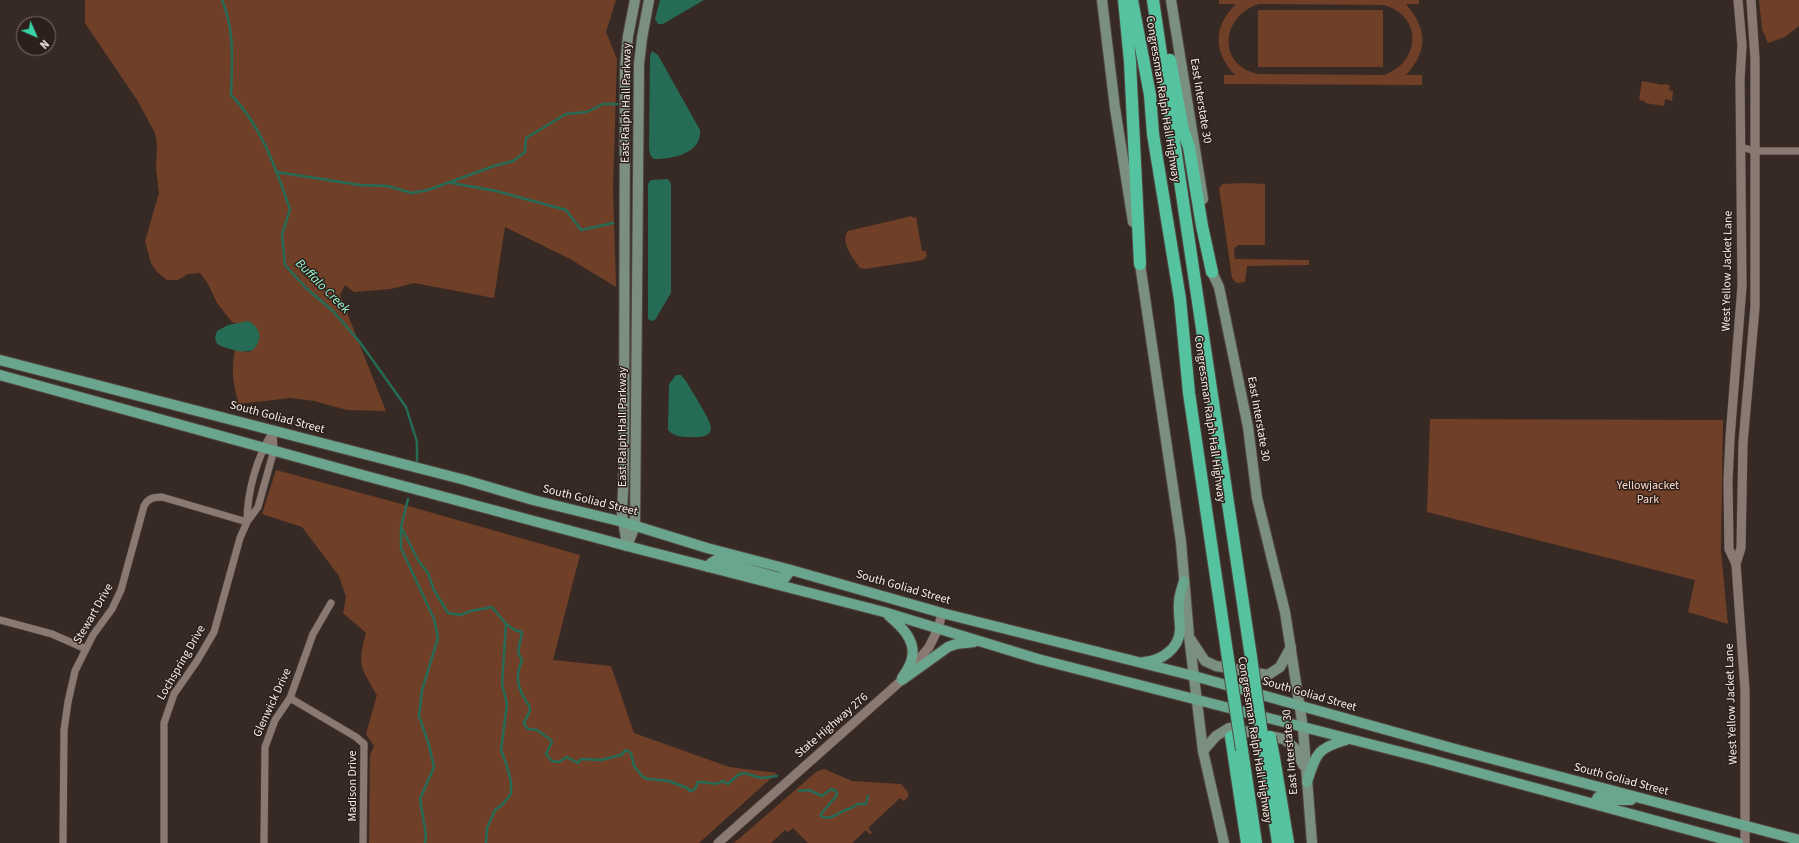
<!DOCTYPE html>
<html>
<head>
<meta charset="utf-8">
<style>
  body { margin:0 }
  #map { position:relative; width:1799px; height:843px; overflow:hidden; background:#372a24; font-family:"Source Sans 3",sans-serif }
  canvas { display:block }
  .north { position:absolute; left:16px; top:16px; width:40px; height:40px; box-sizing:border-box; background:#2d201a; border:1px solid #7d726d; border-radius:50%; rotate:135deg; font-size:11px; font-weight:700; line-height:16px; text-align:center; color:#f6ede9 }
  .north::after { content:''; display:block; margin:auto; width:14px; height:18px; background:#36d4a7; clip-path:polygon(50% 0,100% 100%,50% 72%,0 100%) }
</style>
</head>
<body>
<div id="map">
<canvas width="1799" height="843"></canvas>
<div class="north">N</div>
</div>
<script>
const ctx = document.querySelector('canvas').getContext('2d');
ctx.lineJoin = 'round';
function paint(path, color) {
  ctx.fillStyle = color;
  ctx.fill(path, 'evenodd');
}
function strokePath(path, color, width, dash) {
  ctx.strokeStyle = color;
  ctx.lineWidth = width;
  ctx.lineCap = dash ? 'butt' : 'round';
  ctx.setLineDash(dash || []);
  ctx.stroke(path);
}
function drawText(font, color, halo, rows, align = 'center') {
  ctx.font = font + ' "Source Sans 3",sans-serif';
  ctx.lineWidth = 3;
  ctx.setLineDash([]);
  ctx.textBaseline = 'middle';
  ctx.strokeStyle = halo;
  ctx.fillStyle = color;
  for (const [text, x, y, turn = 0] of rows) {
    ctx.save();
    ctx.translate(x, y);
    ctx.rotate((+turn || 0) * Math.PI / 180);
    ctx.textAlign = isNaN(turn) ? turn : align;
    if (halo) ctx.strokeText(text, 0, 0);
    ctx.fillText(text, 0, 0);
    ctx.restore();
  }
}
const green = new Path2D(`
  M85,0H616L606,32L617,59L613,189L616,287L570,259L505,227L494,298L414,283L391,289L354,292L345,285L340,295L386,411L347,410L314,401L290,398L239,404C233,386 231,369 235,350L249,352L253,350L248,321L238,324L232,322L217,303L207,282L200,273L188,274L178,280H167L157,272L151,263L145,241L159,193L156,169L157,144L155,133L137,100L85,23Z
  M1219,0H1419V4H1406C1427,29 1429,50 1406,75H1422V85L1224,84V75H1235C1213,52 1213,26 1236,4H1219ZM1259,4L1384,5C1423,16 1421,62 1384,75L1259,74C1217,66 1220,16 1259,4Z
  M1759,0H1799V26L1785,37L1768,43L1762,29Z
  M1258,10H1383V67H1258Z
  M1642,81L1663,85V84L1670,85L1669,90L1673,91L1672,101L1665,99L1664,106L1645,103V101L1639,100Z
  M1245,183L1265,184V245H1238L1234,249L1235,259L1309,260V265L1247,266L1245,282L1237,283L1232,278L1219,188L1223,184Z
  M912,216L913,218L916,217L922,251H926L927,256L923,260L865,269L860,268C853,258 840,242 848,231Z
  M1430,419L1723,420L1721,551L1728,624L1688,612L1695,580L1427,512Z
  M276,470L394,502L580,555L553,660L611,666L634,733L729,767L777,773L699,843H369L370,755L374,746L366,734L377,695C361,668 357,666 366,633L343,613L346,597L339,576L302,527L262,514Z
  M824,769L852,781L901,784L908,792V797L904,801L900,798L868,828L872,833L869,834L866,830L852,843H808L793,828L788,832L785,830L771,843H734L816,772Z`);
const water = new Path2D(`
  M660,0H704L663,24H658L655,19Z
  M652,51L658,55L700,130C702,154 672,159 654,159L650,155L649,148L650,56Z
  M668,179L671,184V293L655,320L651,321L648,319V184L651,180Z
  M248,321C261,327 263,340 253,350C242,354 227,349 217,344L215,338L217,331L228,325Z
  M676,375H681L686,381C691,390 697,399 702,408C712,425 719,438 692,437C683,437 674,437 668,430L669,384Z`);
const stream = new Path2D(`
  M222,0C235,30 232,63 231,95C261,125 276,169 290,209L282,235L285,265L306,288L333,311L359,341L406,407L417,442V464
  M276,172L360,185L387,186L412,193L428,190L494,166L513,161L525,152L526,138L566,114L587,112L603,104H617
  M452,183L496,191L566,210L581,230L613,223
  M408,499L401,527V548L434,619L438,638L422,690L419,716L429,745L434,767L420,799L426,835L425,843
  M401,527L418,560L428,573L434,590L448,613L460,615L471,611L492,607L506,624L502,684L507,704L501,750L507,766L511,782V794L503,804L495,810L487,828L486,843
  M506,624L515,630L522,632L518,652L522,661C515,675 517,687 526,701C527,703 530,706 530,709C530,715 524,718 524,724L528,729L537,730L551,740L552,742L546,754L552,761L559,762L567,757L578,763L581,759L601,760L621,755L626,750L631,753L634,766L643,777L648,779L669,781L687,788L690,791L695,789L698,782C709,781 713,787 723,781L728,784L738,775L744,773L761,778L777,776
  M799,791L809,790L822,796L831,789L836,791L837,795L821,814V816C831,822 839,811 849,809L858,804H866L868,796`);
const minor = new Path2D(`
  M1741,147L1755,151H1799
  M247,522C247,491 257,457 273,431
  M0,620L52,634L86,649
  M290,698L356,737L364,744L363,843
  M63,843L64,730L68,702L75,671L93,635L112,609L121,590L144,506C148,498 154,497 162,497L247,522
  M164,843V723L174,694L197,661L214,632L240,538L247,522L258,507L274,450L273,431
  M264,843L265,747L275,720L290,698L313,634L331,603`);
const tertiary = new Path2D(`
  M1736,564L1729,549L1728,481L1730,438L1742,286L1740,80L1742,45L1738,0
  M718,843L902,680L929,647L938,629L942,613
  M1745,843V690L1736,564L1741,548L1743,443L1755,307V59L1751,0`);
const secondary = new Path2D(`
  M1102,0L1115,108L1133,222
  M1171,0L1203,199
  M1139,257L1181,542L1189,636L1203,751L1224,843
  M1211,265L1212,272L1219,287L1248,427L1257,498L1285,612L1303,728L1312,843
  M627,545L622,514L624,468L625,68L628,36L635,0
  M627,546L635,526L639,64L642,38L649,0
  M1191,640L1205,661L1216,666L1268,675L1280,667L1291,647
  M1203,751L1216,736L1229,728L1284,739L1296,749L1303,765`);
const primary = new Path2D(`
  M0,360L465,480L533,500L623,522L707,548L791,570L942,613L1194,676L1455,749L1799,840
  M0,375L366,476L627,546L884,612L1038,659L1428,759L1738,843
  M708,567L711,563L716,560L776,577L785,578L791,570
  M889,616C901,626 916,640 912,658C911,665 906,672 902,678
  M1144,662C1161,661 1179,649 1180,630C1180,621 1178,612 1179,602C1179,596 1182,588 1184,581
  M902,680L948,647L956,644L974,642
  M1307,782C1316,754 1317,748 1346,740
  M1594,804L1598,797L1609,800H1631`);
const motorway = new Path2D(`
  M1124,0L1130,62L1140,264
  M1132,0L1150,95L1153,134L1180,299L1189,393L1227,652
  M1153,0L1251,657
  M1170,60L1183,130L1189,147L1202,226L1212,272
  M1231,737L1247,843
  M1242,750L1256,843
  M1265,757L1278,843
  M1274,758L1288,843`);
const motorwayBridge = new Path2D(`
  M1227,652L1242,750
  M1251,657L1265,757
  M1270,737L1274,758`);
const streetNames = [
  ["Congressman Ralph Hall Highway",1162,99,81],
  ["East Interstate 30",1200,101,81],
  ["East Ralph Hall Parkway",627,103,-89],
  ["West Yellow Jacket Lane",1728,271,-89],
  ["South Goliad Street",277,418,15],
  ["Congressman Ralph Hall Highway",1209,419,82],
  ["East Interstate 30",1258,419,80],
  ["East Ralph Hall Parkway",623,427,-90],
  ["South Goliad Street",590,501,14],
  ["South Goliad Street",903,588,16],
  ["Stewart Drive",94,614,-60],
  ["Lochspring Drive",182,663,-60],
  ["South Goliad Street",1309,695,16],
  ["Glenwick Drive",273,703,-65],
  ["West Yellow Jacket Lane",1732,704,-92],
  ["State Highway 276",832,726,-41],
  ["Congressman Ralph Hall Highway",1254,740,81],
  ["East Interstate 30",1291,752,-95],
  ["South Goliad Street",1621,780,15],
  ["Madison Drive",353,786,-90]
];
const parkNames = [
  ["Yellowjacket",1648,486],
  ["Park",1648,500]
];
const waterNames = [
  ["Buffalo Creek",322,287,45]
];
paint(green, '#703f28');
paint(water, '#256b55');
strokePath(stream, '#256b55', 2.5);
strokePath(minor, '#524742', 8);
strokePath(tertiary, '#524742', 10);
strokePath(secondary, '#524742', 12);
strokePath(primary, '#524742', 12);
strokePath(motorway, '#524742', 14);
strokePath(minor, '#8a7972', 7);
strokePath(tertiary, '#8a7972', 9);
strokePath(secondary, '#7a8f80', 10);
strokePath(primary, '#6aa58d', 10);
strokePath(motorway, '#55c39f', 12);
strokePath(motorwayBridge, '#524742', 14, []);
strokePath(motorwayBridge, '#55c39f', 12);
drawText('12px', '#f6ede9', '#2d201a', streetNames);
drawText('12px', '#f9d7c7', '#2d201a', parkNames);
drawText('italic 13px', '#93f9d4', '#2d201a', waterNames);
</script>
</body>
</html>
